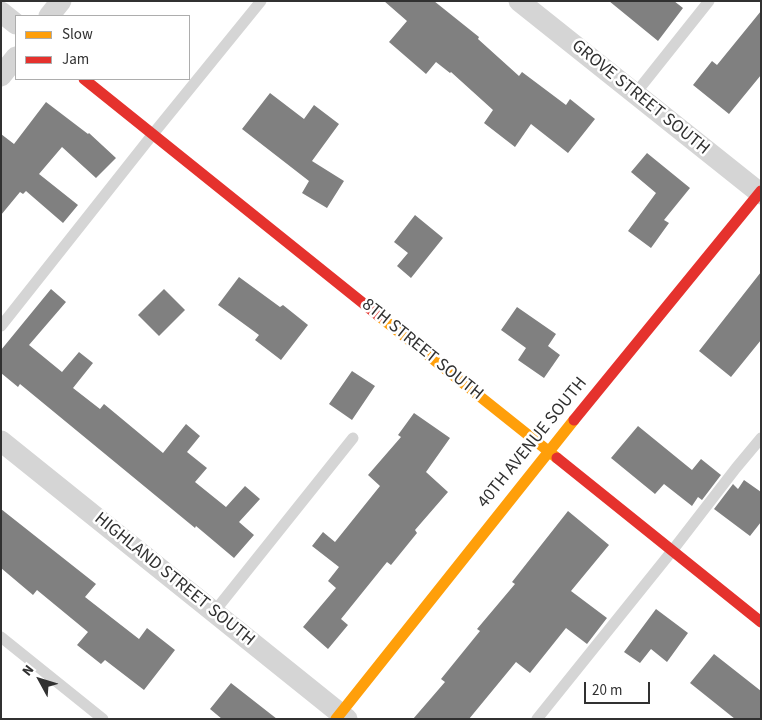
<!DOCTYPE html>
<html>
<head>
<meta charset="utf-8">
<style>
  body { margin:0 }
  #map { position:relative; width:762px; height:720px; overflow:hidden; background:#fff; font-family:"Source Sans 3",sans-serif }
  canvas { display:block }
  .frame { position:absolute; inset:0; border:2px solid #313131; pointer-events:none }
  .legend { position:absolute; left:15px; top:15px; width:175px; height:65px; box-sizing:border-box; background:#fff; border:1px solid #adadad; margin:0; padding:6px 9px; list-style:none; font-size:15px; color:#313131 }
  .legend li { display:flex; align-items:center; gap:10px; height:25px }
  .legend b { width:25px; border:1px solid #adadad }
  .north { position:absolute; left:15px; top:655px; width:50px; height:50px; -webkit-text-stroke:4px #fff; paint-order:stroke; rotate:309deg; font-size:14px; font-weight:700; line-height:20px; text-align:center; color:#313131 }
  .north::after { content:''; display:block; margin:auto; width:18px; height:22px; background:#313131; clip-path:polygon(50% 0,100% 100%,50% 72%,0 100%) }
  .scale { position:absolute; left:584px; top:682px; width:66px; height:22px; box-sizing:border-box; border:2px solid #313131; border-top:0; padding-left:6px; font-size:15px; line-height:18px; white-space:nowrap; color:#313131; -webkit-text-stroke:4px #fff; paint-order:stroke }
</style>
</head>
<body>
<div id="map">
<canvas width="762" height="720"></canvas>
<div class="frame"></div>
<ul class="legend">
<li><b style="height:6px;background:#ff9f0a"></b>Slow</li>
<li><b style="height:6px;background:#e5322d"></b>Jam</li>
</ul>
<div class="north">N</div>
<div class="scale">20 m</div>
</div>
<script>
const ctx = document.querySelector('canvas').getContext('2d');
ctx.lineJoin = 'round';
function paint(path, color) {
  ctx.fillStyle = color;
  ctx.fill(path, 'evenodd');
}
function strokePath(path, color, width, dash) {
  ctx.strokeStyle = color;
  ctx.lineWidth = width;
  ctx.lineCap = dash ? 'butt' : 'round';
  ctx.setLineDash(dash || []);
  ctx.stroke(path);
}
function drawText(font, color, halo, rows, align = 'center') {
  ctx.font = font + ' "Source Sans 3",sans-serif';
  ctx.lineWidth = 5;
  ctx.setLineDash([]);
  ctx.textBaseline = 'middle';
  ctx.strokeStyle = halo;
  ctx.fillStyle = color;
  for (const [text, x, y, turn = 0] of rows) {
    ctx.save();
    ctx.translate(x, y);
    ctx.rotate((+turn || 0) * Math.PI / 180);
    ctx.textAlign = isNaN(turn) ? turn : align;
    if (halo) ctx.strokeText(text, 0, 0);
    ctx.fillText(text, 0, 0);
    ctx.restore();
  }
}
const building = new Path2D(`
  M384,1H434L479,37L478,39L519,76L522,72L566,105L570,99L595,119L568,153L531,124L515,147L484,123L493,110L451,72L450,73L436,62L426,74L389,42L407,21Z
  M609,1H674L683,8L658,41Z
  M761,11V75L729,114L693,85L712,61L717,65Z
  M270,93L304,119L314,105L339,124L312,161L344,181L327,208L302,193L309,181L242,129Z
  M46,102L88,134L89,133L116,158L96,178L62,147L39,174L78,205L63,223L26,191L23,194L20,192L1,215V134L14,144Z
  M647,153L690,188L664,220L669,223L651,248L628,231L656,193L631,172Z
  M415,215L443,238L411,278L397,266L408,253L394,242Z
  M761,272V340L731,377L699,351Z
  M239,277L280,307L283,305L308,325L281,360L255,340L259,335L218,305Z
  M51,289L66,302L29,345L62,372L79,352L93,363L73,388L100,409L104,404L163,453L186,424L200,436L187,452L207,468L195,482L226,507L245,486L260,499L239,522L254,535L234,558L196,526L195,528L20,384L18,387L1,373V350Z
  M164,289L185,310L159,336L138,315Z
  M517,307L556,334L548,346L560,355L544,378L518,360L526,348L501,330Z
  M352,371L375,386L352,420L329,404Z
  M414,413L450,438L426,472L448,492L415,530L417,533L391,565L387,562L341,619L348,625L328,649L303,627L336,588L328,581L339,567L312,546L323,532L335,542L380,486L368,475L401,437L398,435Z
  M638,426L692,470L701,459L721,475L702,500L698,497L692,506L664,484L655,494L611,458Z
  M744,480L761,492V522L750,536L714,509L733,484L738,489Z
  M1,509L96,584L85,597L139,639L147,628L175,650L144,690L105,660L101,664L77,645L88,632L37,590L33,595L1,568Z
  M568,511L609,545L571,591L607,618L587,644L566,628L530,673L516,662L469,719H413L445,682L441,679L480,631L477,629L515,584L512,582Z
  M656,609L688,633L667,662L651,649L640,663L624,652Z
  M714,654L761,691V719H735L690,683Z
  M231,683L277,719H222L210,709Z`);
const lane = new Path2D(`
  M635,94L709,1
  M1,326L153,134L261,1
  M214,612L353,438
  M1,637L103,719
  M537,719L672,551L736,468L761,438`);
const street = new Path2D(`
  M519,1L761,194
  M1,12L16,24
  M49,16L61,1
  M1,76L16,57
  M1,441L347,719`);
const slow = new Path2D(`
  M379,316L557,458
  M336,719L574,420`);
const jam = new Path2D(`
  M84,79L379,316
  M574,420L761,191
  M557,458L761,622`);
const streetNames = [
  ["GROVE STREET SOUTH",640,98,39],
  ["8TH STREET SOUTH",422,350,39],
  ["40TH AVENUE SOUTH",533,443,-51],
  ["HIGHLAND STREET SOUTH",174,580,39]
];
paint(building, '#808080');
strokePath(lane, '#d5d5d5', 11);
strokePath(street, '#d5d5d5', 21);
strokePath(slow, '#ff9f0a', 11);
strokePath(jam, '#e5322d', 11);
drawText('18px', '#313131', '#fff', streetNames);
</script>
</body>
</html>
